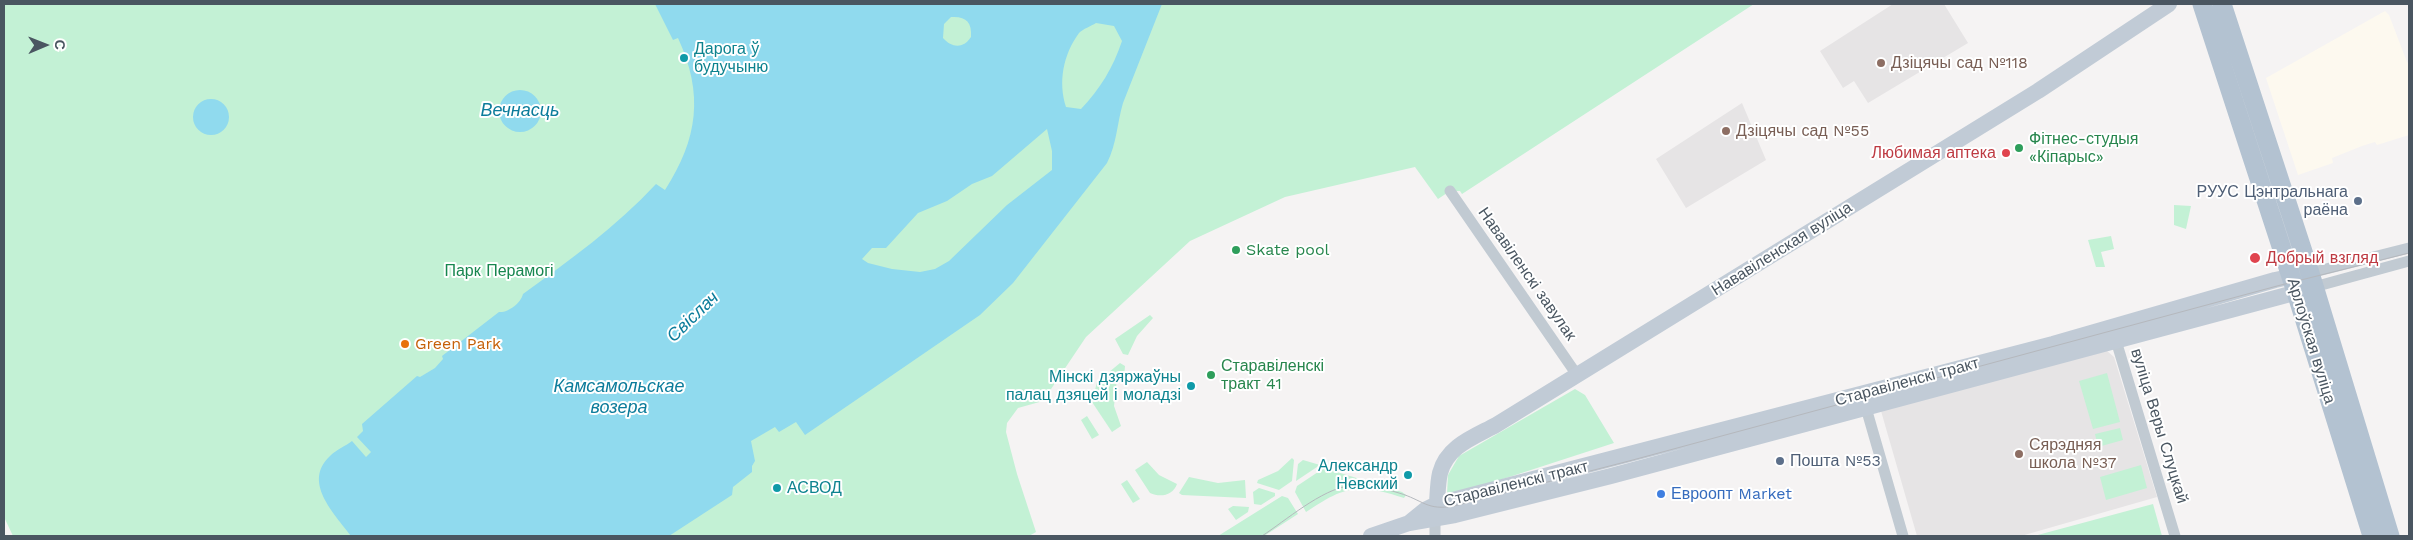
<!DOCTYPE html>
<html>
<head>
<meta charset="utf-8">
<style>
  body { margin:0 }
  #map { position:relative; width:2413px; height:540px; overflow:hidden; background:#f5f3f3; font-family:"Work Sans",sans-serif }
  canvas { display:block }
  .frame { position:absolute; inset:0; border:5px solid #4a5661; pointer-events:none }
  .north { position:absolute; left:20px; top:20px; width:50px; height:50px; -webkit-text-stroke:4px #fff; paint-order:stroke; rotate:89deg; font-size:14px; font-weight:700; line-height:20px; text-align:center; color:#4a5661 }
  .north::after { content:''; display:block; margin:auto; width:18px; height:22px; background:#4a5661; clip-path:polygon(50% 0,100% 100%,50% 72%,0 100%) }
</style>
</head>
<body>
<div id="map">
<canvas width="2413" height="540"></canvas>
<div class="frame"></div>
<div class="north">С</div>
</div>
<script>
const ctx = document.querySelector('canvas').getContext('2d');
ctx.lineJoin = 'round';
function paint(path, color) {
  ctx.fillStyle = color;
  ctx.fill(path, 'evenodd');
}
function strokePath(path, color, width, dash) {
  ctx.strokeStyle = color;
  ctx.lineWidth = width;
  ctx.lineCap = dash ? 'butt' : 'round';
  ctx.setLineDash(dash || []);
  ctx.stroke(path);
}
function drawText(font, color, halo, rows, align = 'center') {
  ctx.font = font + ' "Work Sans",sans-serif';
  ctx.lineWidth = 4;
  ctx.setLineDash([]);
  ctx.textBaseline = 'middle';
  ctx.strokeStyle = halo;
  ctx.fillStyle = color;
  for (const [text, x, y, turn = 0] of rows) {
    ctx.save();
    ctx.translate(x, y);
    ctx.rotate((+turn || 0) * Math.PI / 180);
    ctx.textAlign = isNaN(turn) ? turn : align;
    if (halo) ctx.strokeText(text, 0, 0);
    ctx.fillText(text, 0, 0);
    ctx.restore();
  }
}
const commercial = new Path2D(`
  M2385,11L2389,15L2407,62L2409,64V135L2377,145L2375,142L2362,146L2332,158L2333,163L2298,175L2266,78Z`);
const education = new Path2D(`
  M1893,4H1944L1968,43L1868,103L1854,81L1843,88L1820,51Z
  M1742,103L1766,160L1686,208L1656,159Z
  M2106,350L2114,357L2157,497L2021,536H1917L1881,411Z`);
const green = new Path2D(`
  M4,4H1754L1462,194L1460,191H1450L1438,199L1415,167L1285,197L1190,241L1086,337L1043,401L1018,408L1007,423L1006,432L1017,474L1036,532L1029,536H13L4,517Z
  M2174,205L2191,206L2186,229L2174,225Z
  M2111,236L2114,249L2101,252L2105,267H2096L2088,240Z
  M1150,315L1153,318L1137,336L1128,355L1123,354L1115,339Z
  M1120,363L1125,366L1124,378H1117L1114,406L1121,426L1112,432L1092,402L1097,382Z
  M2107,373L2120,422L2093,429L2079,381Z
  M1575,389L1585,395L1614,443L1460,493L1447,494L1448,475L1459,456Z
  M1087,416L1099,435L1092,439L1081,420Z
  M2120,428L2123,440L2098,447L2095,434Z
  M1292,458L1294,460L1292,481L1279,490L1257,483L1258,480L1278,471Z
  M1303,460L1320,465L1296,481L1298,464Z
  M1147,462L1159,475L1177,484C1173,495 1161,498 1150,493L1135,470Z
  M2141,465L2147,488L2106,500L2100,477Z
  M1324,468L1402,492L1406,495L1404,498C1359,483 1346,485 1306,512L1295,492L1297,486Z
  M1189,477L1218,483L1245,480L1246,498L1182,495L1179,493Z
  M1127,480L1140,499L1133,503L1121,484Z
  M1259,488L1275,493V496L1261,505L1254,504L1253,492Z
  M1282,496L1288,498L1298,514L1264,536H1218Z
  M2153,504L2162,536H2034Z
  M1233,506L1249,507L1248,512L1236,520L1228,509Z`);
const water = new Path2D(`
  M655,4H1162L1123,103C1117,123 1117,143 1107,163L1013,283L980,315L805,435L796,422L779,432L775,427L751,441L755,461L752,466V472L733,487L732,495L669,536H351C334,513 302,482 330,456C337,449 346,446 352,441L366,457L371,452L357,437L363,431L362,424L417,376L420,377L435,368L443,359L442,356L499,312C508,313 521,303 523,294C570,260 616,227 656,184L665,190C698,139 704,94 678,38L673,40ZM951,17C966,16 972,22 971,37C963,49 952,48 943,38L944,24ZM1096,23L1114,26L1122,41C1113,68 1100,89 1081,109L1066,107C1058,82 1063,55 1079,33C1083,29 1091,26 1096,23ZM1047,129L1052,151V170L1007,205L949,261L935,269L920,272L892,269L868,263L862,259L872,248H886L918,213L947,201L972,184L992,176Z
  M499 111a21 21 0 1 1 42 0a21 21 0 1 1-42 0Z
  M193 117a18 18 0 1 1 36 0a18 18 0 1 1-36 0Z`);
const street = new Path2D(`
  M1450,191L1577,375
  M2310,273L2409,248
  M2314,287L2409,261
  M2114,334L2175,536
  M1864,401L1903,536
  M1435,536V520`);
const secondary = new Path2D(`
  M1436,512C1438,499 1437,486 1440,473C1447,446 1474,437 1496,425L2038,91L2169,4
  M1409,523L1425,510L1437,504L2053,344L2275,280L2303,274
  M1371,536L1409,523L1455,515L1611,476L2309,289`);
const primary = new Path2D(`
  M2202,4L2296,292L2372,536
  M2222,4L2310,273L2390,536`);
const tram = new Path2D(`
  M1262,536C1285,521 1322,489 1349,486C1367,484 1382,488 1399,493C1423,500 1427,511 1454,506L1629,461L2277,286L2409,253`);
const markers = [
  [684,58,5,"#0f9aa8"],
  [1881,63,5,"#8d6e63"],
  [1726,131,5,"#8d6e63"],
  [2019,148,5,"#2e9e5b"],
  [2006,153,5,"#e0444e"],
  [2358,201,5,"#5c6f8a"],
  [1236,250,5,"#2e9e5b"],
  [2255,258,6,"#e0444e"],
  [405,344,5,"#e8710a"],
  [1211,375,5,"#2e9e5b"],
  [1191,386,5,"#0f9aa8"],
  [2019,454,5,"#8d6e63"],
  [1780,461,5,"#5c6f8a"],
  [1408,475,5,"#0f9aa8"],
  [777,488,5,"#0f9aa8"],
  [1661,494,5,"#3f7fe0"]
];
const cultureNames = [
  ["Дарога ў",694,49],
  ["будучыню",694,67],
  ["Мінскі дзяржаўны",1181,377,"right"],
  ["палац дзяцей і моладзі",1181,395,"right"],
  ["Александр",1398,466,"right"],
  ["Невский",1398,484,"right"],
  ["АСВОД",787,488]
];
const educationNames = [
  ["Дзіцячы сад №118",1891,63],
  ["Дзіцячы сад №55",1736,131],
  ["Сярэдняя",2029,445],
  ["школа №37",2029,463]
];
const leisureNames = [
  ["Фітнес-студыя",2029,139],
  ["«Кіпарыс»",2029,157],
  ["Skate pool",1246,250],
  ["Старавіленскі",1221,366],
  ["тракт 41",1221,384]
];
const healthNames = [
  ["Любимая аптека",1996,153],
  ["Добрый взгляд",2266,258,"left"]
];
const serviceNames = [
  ["РУУС Цэнтральнага",2348,192],
  ["раёна",2348,210],
  ["Пошта №53",1790,461,"left"]
];
const streetNames = [
  ["Нававіленская вуліца",1782,249,-32],
  ["Нававіленскі завулак",1527,274,55],
  ["Арлоўская вуліца",2311,341,73],
  ["Старавіленскі тракт",1907,382,-15],
  ["вуліца Веры Слуцкай",2159,426,73],
  ["Старавіленскі тракт",1516,484,-14]
];
const parkNames = [
  ["Парк Перамогі",499,271]
];
const foodNames = [
  ["Green Park",415,344]
];
const shopNames = [
  ["Евроопт Market",1671,494]
];
const waterNames = [
  ["Вечнасць",520,111],
  ["Свіслач",693,317,-44],
  ["Камсамольскае",619,387],
  ["возера",619,408]
];
paint(commercial, '#fdf9ef');
paint(education, '#e6e4e5');
paint(green, '#c3f1d5');
paint(water, '#90daee');
strokePath(street, '#c1cad2', 11);
strokePath(secondary, '#c1cbd6', 16);
strokePath(primary, '#b3c2d1', 19);
strokePath(tram, '#b5b8bd', 1);
for (const [x, y, r, color] of markers) {
  const dot = new Path2D();
  dot.arc(x, y, r, 0, 2 * Math.PI);
  ctx.fillStyle = color;
  ctx.fill(dot);
  strokePath(dot, '#fff', 2);
}
drawText('16px', '#0d838f', '#fff', cultureNames, 'left');
drawText('16px', '#785e54', '#fff', educationNames, 'left');
drawText('16px', '#27864d', '#fff', leisureNames, 'left');
drawText('16px', '#be3a42', '#fff', healthNames, 'right');
drawText('16px', '#4e5e75', '#fff', serviceNames, 'right');
drawText('16px', '#4a5661', '#fff', streetNames);
drawText('16px', '#17864f', '#fff', parkNames);
drawText('16px', '#c56008', '#fff', foodNames, 'left');
drawText('16px', '#366cbe', '#fff', shopNames, 'left');
drawText('italic 18px', '#0c7c9b', '#fff', waterNames);
</script>
</body>
</html>
